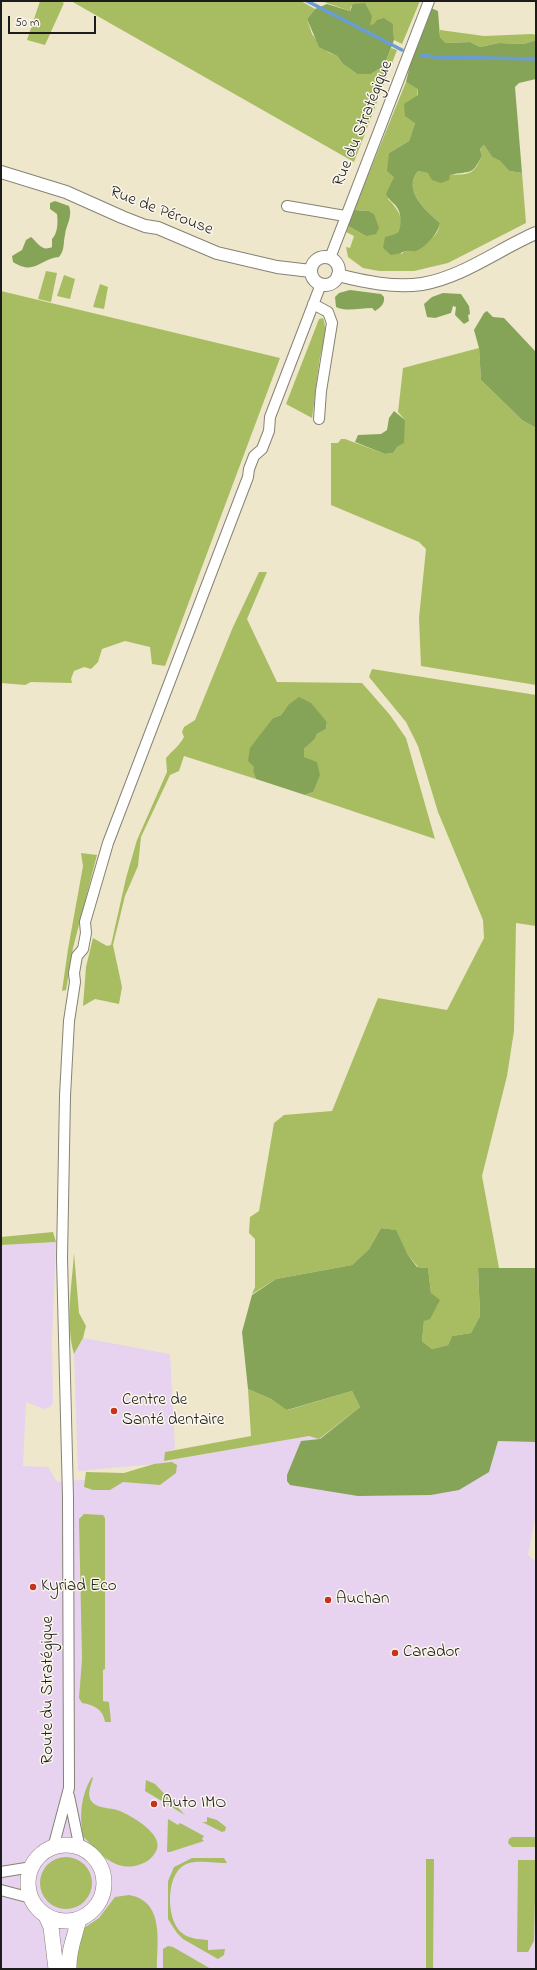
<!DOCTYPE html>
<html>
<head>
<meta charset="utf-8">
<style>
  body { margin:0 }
  #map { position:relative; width:537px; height:1970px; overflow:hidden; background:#eee7cb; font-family:"Indie Flower",sans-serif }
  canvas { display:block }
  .frame { position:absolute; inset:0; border:2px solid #1c1c1c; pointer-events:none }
  .scale { position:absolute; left:8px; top:16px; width:88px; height:18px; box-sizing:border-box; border:2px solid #1c1c1c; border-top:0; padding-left:5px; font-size:12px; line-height:14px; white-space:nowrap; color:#1c1c1c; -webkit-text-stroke:3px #fbf7ec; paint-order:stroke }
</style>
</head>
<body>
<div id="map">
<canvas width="537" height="1970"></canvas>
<div class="frame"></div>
<div class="scale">50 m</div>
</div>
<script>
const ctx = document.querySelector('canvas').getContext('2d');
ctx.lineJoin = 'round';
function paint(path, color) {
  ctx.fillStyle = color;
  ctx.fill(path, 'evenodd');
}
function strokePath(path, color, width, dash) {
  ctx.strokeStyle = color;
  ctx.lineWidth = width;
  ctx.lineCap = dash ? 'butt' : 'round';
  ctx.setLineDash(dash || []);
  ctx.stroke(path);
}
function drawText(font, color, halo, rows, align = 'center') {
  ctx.font = font + ' "Indie Flower",sans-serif';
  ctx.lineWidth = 3;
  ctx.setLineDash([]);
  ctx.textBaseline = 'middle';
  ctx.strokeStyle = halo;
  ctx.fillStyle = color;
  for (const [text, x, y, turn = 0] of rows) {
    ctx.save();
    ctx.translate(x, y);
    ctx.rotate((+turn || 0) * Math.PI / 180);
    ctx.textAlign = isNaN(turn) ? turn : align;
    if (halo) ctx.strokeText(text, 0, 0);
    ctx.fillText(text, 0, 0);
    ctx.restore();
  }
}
const built = new Path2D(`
  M56,1242L52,1340L53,1403L50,1407L44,1409L26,1402L23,1466L48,1467L57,1482L81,1480L123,1482L154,1464L78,1471L74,1354L83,1338L170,1354L175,1449L165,1452V1461L309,1436L489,1472L498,1441L536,1442V1513L528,1555L536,1562V1969H1V1245Z`);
const green = new Path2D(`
  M40,1H60L64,3L45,45L27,40Z
  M71,1H301L315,9L307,19L312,34L318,42L328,52L337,56L343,64L357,74H371L384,66L391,48L397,50L354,162Z
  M321,1H420L402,44L394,40L393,24L370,25L351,6L350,11Z
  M440,30L484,36L532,34L536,35V40L524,44L499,43L480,47L470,42L446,43L440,37Z
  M406,82L418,88L415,123L409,141L389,153L394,177L388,199C398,209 406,220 397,233L401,254C415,244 438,243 440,223C426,211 402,190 418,171C429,173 459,177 469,173C476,170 479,162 482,156L480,149L484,145L492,157L500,161L509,171L522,173L526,223L448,263L414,271H379L363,268L348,257L346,247L350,248L354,236L346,232L348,226L366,236L368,211L354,210Z
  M46,271L57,273L51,302L38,299Z
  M64,275L75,279L70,299L57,296Z
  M100,284L108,287L104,309L93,307Z
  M1,291L280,358L165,666L152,664L150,647L125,641L102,649L98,662L91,669L84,667L74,671L71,679L72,683L31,682L25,685L1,683Z
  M323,318C329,334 321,348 319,364C316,382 315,400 312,418L286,404L319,319Z
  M479,348L481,380L522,420L536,428V685L421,666L419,618L426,549L419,542L331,505V443H338L341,439H345L385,454L393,453L398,446L405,420L398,412L403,368Z
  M259,572H267L247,619L277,682L362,683L390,715L406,738L435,839L305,795L313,792L304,757V749L315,739L317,734L326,729L327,722L320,715L288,705L281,715L273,718L264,733L253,772L256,779L184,756L179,771L170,775L141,837L138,866L125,896L113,945L122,987L119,1004L95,999L83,1006L86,967L93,938L107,946L111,945L126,878L137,840L167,772L166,758C173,750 179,746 184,737L182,732L184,727L195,720L233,627Z
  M372,669L536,695V926L516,923L514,1031L507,1076L482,1176L499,1268H478L480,1316L471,1333L452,1336L448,1345L432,1349L422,1341L424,1321L431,1293L428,1268L418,1267L408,1255L395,1230L381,1228L369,1249L352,1265L276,1279L252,1294L255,1287V1239L249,1233L250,1217L259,1211L274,1123L284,1115L332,1111L378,998L447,1010L484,938L483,920L438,812L418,746L406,722L369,677Z
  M81,853L97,855L73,948L66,990L62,991L68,949L83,866Z
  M53,1232L56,1242L1,1245V1237Z
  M74,1253L79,1313L86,1326L83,1338L74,1354C65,1322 72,1285 74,1253Z
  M248,1389L271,1399L288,1410L352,1391L360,1407L319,1439L309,1436L164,1461L165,1452L251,1436Z
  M172,1462L177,1465L176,1473L160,1485L123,1482L110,1490H93L84,1487L86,1472L124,1473L154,1464Z
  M84,1514L103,1515L105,1518V1669L103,1670V1701L109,1702L111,1722H105C103,1709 94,1705 82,1703L79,1698L82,1659L79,1519Z
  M92,1777L93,1778C91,1785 86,1795 92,1802C97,1808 110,1808 117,1810C131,1815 168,1836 155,1853C152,1858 147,1862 141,1864C117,1874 98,1853 83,1836C79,1815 81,1795 92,1777Z
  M146,1780L155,1784L185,1815L145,1791Z
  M207,1817L217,1820L226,1827L225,1831L222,1832L202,1822H207Z
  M168,1819L178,1825L180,1823L204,1836L202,1839L204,1841L170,1852H167Z
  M512,1837H536V1847H512L508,1843L509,1839Z
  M40 1883a26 26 0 1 1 52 0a26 26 0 1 1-52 0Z
  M192,1858H224L227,1863C217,1863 199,1860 189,1863C165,1869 165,1920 182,1933C189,1939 199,1939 208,1940V1950L225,1949L224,1955L218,1959L183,1939L177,1933L168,1919V1881L174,1867Z
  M426,1859H434L433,1969H426Z
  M518,1860H536L534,1941L528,1952H517Z
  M129,1895C165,1901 157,1942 157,1969H73L84,1928L99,1918L115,1897Z
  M168,1946L173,1947L211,1969H163V1949Z`);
const forest = new Path2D(`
  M365,3L372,16L370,25L374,24L377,20L384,18L393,24L394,40L384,66L371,74H357L343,64L337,56L319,47L307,19L315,9L327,4L350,11L353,4Z
  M431,8L438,11L440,37L446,43L470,42L480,47L499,43L524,44L536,40V79L519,83L515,87L522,173L509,171L500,161L492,157L484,145L480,149L482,156C471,177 471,170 450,175L449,180L441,183L432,180L428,173L418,171C402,190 426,211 440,223C439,232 425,248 416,251C413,252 409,250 406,251C400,253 399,254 391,255L383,248L385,237C389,236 394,235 397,233C402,228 401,214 398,209C395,203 389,201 386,194L394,177L387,171L389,153L409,141L415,123L405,116L404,104L418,95V89L406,82L414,48L425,28Z
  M55,201L69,206C73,217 66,225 65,235C63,243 65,250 59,257C39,259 35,276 13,262L12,256L22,250L26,240L31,237C38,243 42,252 52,247V239C58,233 58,222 57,214L50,209V203Z
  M354,210L368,211L374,214L379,228L376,234L366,236L348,226Z
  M350,290L381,294L384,297C385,304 380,308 375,311L372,308C361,308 346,312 336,307L335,297L339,293Z
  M443,293L461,294L469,306L470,314L468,315L469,321L464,324L455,315L456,307L453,306L451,313L435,318L427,317L424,304L432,297Z
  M487,311L493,317L504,318L536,352V428L522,420L481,380L479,348L474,330L484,313Z
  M394,411L405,420L404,443L398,446L393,453L385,454L355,442L358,435L381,434L387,430L389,418Z
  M299,697L311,703L327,722L326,729L317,734L315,739L304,749V757L317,762L320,775L313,792L305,795L256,779L253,772L254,767L248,761L250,748L273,718L281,715L288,705Z
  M381,1228L396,1230L408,1255L417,1267L428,1268L431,1293L440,1300L430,1319L424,1321L422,1341L432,1349L448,1345L452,1336L471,1333L480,1316L478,1268H536V1442L498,1441L489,1472L459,1490L431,1495L358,1496L290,1485L287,1481V1475L301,1441L320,1439L360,1407L352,1391L287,1410L271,1399L248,1389L242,1332L252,1295L276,1279L352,1265L369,1249Z`);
const stream = new Path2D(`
  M307,1L402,50
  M421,55L434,57L536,59`);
const minor = new Path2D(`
  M287,206L345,216
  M330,258L429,1
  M313,304L328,312L332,323L321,391L319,419
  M69,1796L80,1849
  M53,1848L69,1788L68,1497L62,1258L65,1096L69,1021L75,982L74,973L77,956L83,949L86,933L85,922L108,843L248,477L249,469L254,456L262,449L269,431L270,417L321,284
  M1,1872L32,1867
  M1,1890L31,1898`);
const tertiary = new Path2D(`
  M1,172L66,192L122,217L145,226L158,228L217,253L277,267L311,271
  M311 271a14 14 0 1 1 28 0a14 14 0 1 1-28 0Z
  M338,275C365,282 394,288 422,284C463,277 499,249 536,233`);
const primary = new Path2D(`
  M28 1883a38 38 0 1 1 76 0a38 38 0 1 1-76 0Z
  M46,1916L51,1927L56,1969
  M69,1969C68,1951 75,1936 79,1919`);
const markers = [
  [114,1411,4,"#c8321e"],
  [33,1587,4,"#c8321e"],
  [328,1600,4,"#c8321e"],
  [395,1653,4,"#c8321e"],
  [154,1804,4,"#c8321e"]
];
const streetNames = [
  ["Rue du Stratégique",364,124,-68],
  ["Rue de Pérouse",161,212,21],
  ["Route du Stratégique",49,1690,-90]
];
const poiNames = [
  ["Centre de",122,1401],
  ["Santé dentaire",122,1421],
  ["Kyriad Eco",41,1587],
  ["Auchan",336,1600],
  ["Carador",403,1653],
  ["Auto IMO",162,1804]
];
paint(built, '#e7d2ef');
paint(green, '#a8bd61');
paint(forest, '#86a457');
strokePath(stream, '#6a9dd6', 3.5);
strokePath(minor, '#858274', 12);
strokePath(tertiary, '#858274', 14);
strokePath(primary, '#858274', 16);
strokePath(minor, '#fff', 10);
strokePath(tertiary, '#fff', 12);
strokePath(primary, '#fff', 15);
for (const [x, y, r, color] of markers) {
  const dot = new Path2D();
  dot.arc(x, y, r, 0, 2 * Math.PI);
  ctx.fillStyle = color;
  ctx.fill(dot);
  strokePath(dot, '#fbf7ec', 1.5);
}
drawText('17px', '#1c1c1c', '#fbf7ec', streetNames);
drawText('17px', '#1c1c1c', '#fbf7ec', poiNames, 'left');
</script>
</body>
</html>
